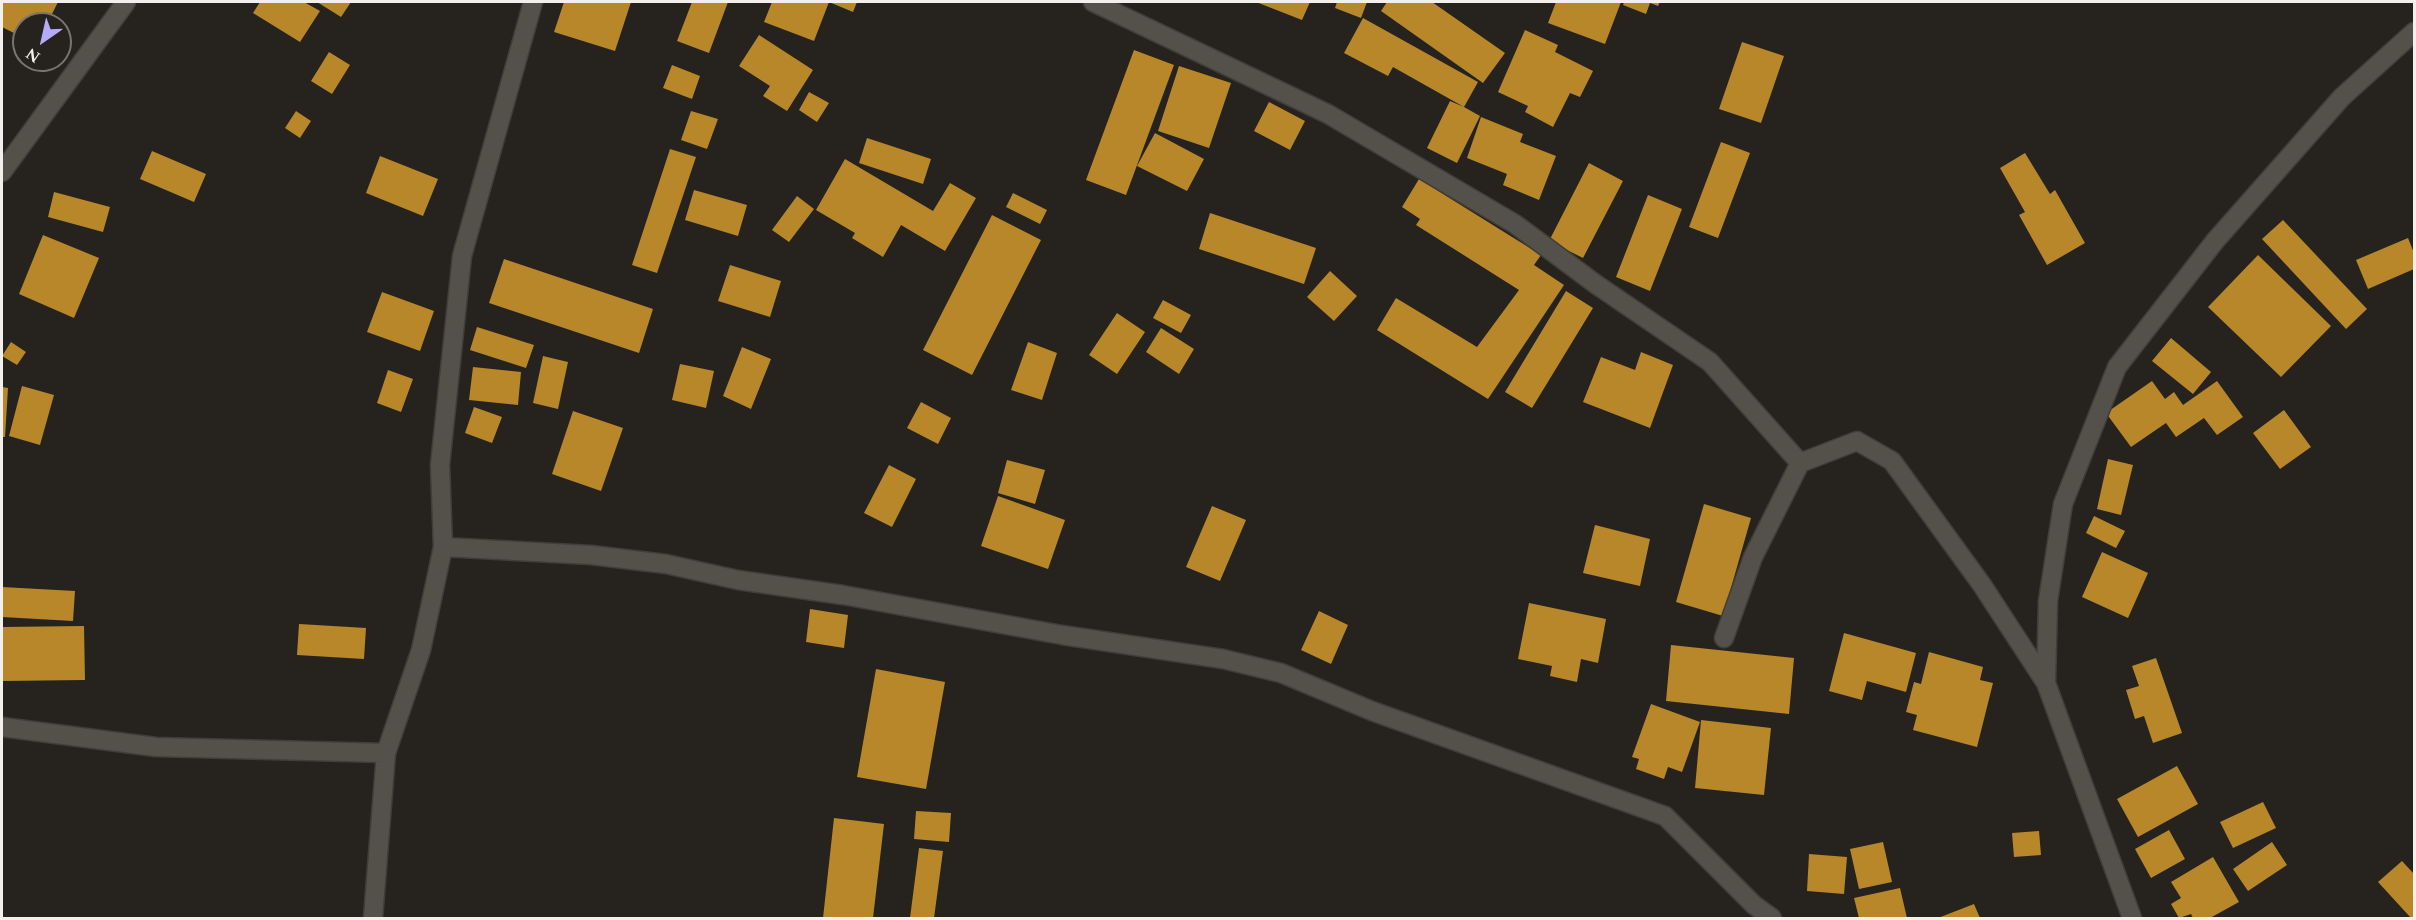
<!DOCTYPE html>
<html>
<head>
<meta charset="utf-8">
<style>
  body { margin:0 }
  #map { position:relative; width:2416px; height:920px; overflow:hidden; background:#26231e; font-family:Spectral,serif }
  canvas { display:block }
  .frame { position:absolute; inset:0; border:3px solid #f2f0ed; pointer-events:none }
  .north { position:absolute; left:12px; top:12px; width:60px; height:60px; box-sizing:border-box; background:#26231e; border:2px solid #787571; border-radius:50%; rotate:214deg; font-size:16px; font-weight:700; line-height:24px; text-align:center; color:#f2f0ed }
  .north::after { content:''; display:block; margin:auto; width:21px; height:27px; background:#b5acf8; clip-path:polygon(50% 0,100% 100%,50% 72%,0 100%) }
</style>
</head>
<body>
<div id="map">
<canvas width="2416" height="920"></canvas>
<div class="frame"></div>
<div class="north">N</div>
</div>
<script>
const ctx = document.querySelector('canvas').getContext('2d');
ctx.lineJoin = 'round';
function paint(path, color) {
  ctx.fillStyle = color;
  ctx.fill(path, 'evenodd');
}
function strokePath(path, color, width, dash) {
  ctx.strokeStyle = color;
  ctx.lineWidth = width;
  ctx.lineCap = dash ? 'butt' : 'round';
  ctx.setLineDash(dash || []);
  ctx.stroke(path);
}
const building = new Path2D(`
  M2,2H58L47,24H24V38L2,27Z
  M260,2H304L320,11L300,42L253,13Z
  M317,2H351L341,17Z
  M564,2H631L615,51L554,32Z
  M692,2H728L709,53L677,41Z
  M772,2H857L853,12L829,2L814,41L764,22Z
  M1256,2H1310L1302,20Z
  M1337,2H1367L1361,18L1335,8Z
  M1387,2H1432L1505,53L1483,83L1381,11Z
  M1556,2H1621L1605,44L1548,23Z
  M1624,2H1660L1658,6L1650,3L1646,14L1623,5Z
  M1363,18L1478,82L1464,107L1480,116L1457,163L1427,148L1450,101L1464,107L1393,67L1388,76L1344,53Z
  M1525,30L1558,45L1555,52L1593,71L1580,97L1570,93L1553,127L1525,112L1528,106L1498,92Z
  M759,35L813,70L787,111L763,96L770,86L739,66Z
  M1742,42L1784,56L1761,123L1719,109Z
  M1134,50L1174,65L1126,195L1086,180Z
  M329,52L350,65L332,94L311,81Z
  M672,65L700,76L692,99L663,88Z
  M1179,66L1231,83L1209,148L1158,131Z
  M809,92L829,103L817,122L799,110Z
  M1269,102L1305,121L1290,150L1254,131Z
  M296,111L311,121L300,138L285,128Z
  M691,111L718,119L707,149L681,140Z
  M1481,117L1523,134L1520,142L1556,156L1539,200L1503,185L1507,174L1467,158Z
  M1155,133L1204,159L1187,191L1137,166Z
  M867,138L931,159L923,184L859,163Z
  M1721,142L1750,153L1718,238L1689,227Z
  M670,149L696,157L657,273L632,265Z
  M152,151L206,174L194,202L140,179Z
  M2025,153L2050,194L2055,190L2085,243L2047,265L2019,215L2025,212L2000,168Z
  M380,156L438,179L423,216L366,193Z
  M845,159L933,211L950,183L976,198L945,251L901,225L883,257L852,238L855,233L816,210Z
  M1589,163L1623,181L1583,258L1549,241Z
  M1419,179L1541,255L1534,265L1564,285L1488,399L1377,330L1396,298L1477,347L1519,290L1416,225L1420,219L1402,207Z
  M694,190L747,205L738,236L685,220Z
  M54,192L110,207L103,232L48,217Z
  M1013,193L1047,210L1040,224L1006,207Z
  M1648,195L1682,209L1650,291L1616,277Z
  M797,196L814,209L789,242L772,230Z
  M1210,213L1316,248L1304,284L1199,249Z
  M992,215L1041,240L972,375L923,350Z
  M2283,220L2367,309L2346,329L2262,239Z
  M43,235L99,258L74,318L19,294Z
  M2408,238L2414,253V269L2368,289L2356,260Z
  M2258,255L2331,326L2281,377L2208,307Z
  M504,259L653,309L639,353L489,303Z
  M730,265L781,281L770,317L718,301Z
  M1330,271L1357,296L1334,321L1307,297Z
  M1566,291L1593,308L1532,408L1505,392Z
  M382,292L434,311L420,351L367,332Z
  M1163,300L1191,315L1181,333L1153,318Z
  M1117,313L1145,332L1117,374L1089,355Z
  M477,327L534,345L526,368L470,350Z
  M1161,328L1194,349L1179,374L1146,352Z
  M2171,338L2211,372L2193,394L2152,361Z
  M11,342L26,352L17,365L2,356Z
  M1028,342L1057,353L1042,400L1011,390Z
  M742,347L771,359L751,409L723,396Z
  M1641,352L1673,365L1650,428L1583,402L1601,357L1635,370Z
  M543,356L568,362L558,409L533,403Z
  M680,364L714,371L706,408L672,400Z
  M473,367L521,372L518,405L469,400Z
  M388,370L413,379L401,412L377,403Z
  M2152,381L2165,399L2174,392L2183,405L2217,381L2243,417L2217,435L2204,418L2176,437L2166,423L2131,447L2106,413Z
  M22,386L54,395L40,445L9,436Z
  M2,387L8,388L5,437H2Z
  M921,402L951,418L938,444L907,428Z
  M474,407L502,417L492,443L465,433Z
  M2284,410L2311,447L2280,469L2253,433Z
  M573,411L623,428L601,491L552,474Z
  M2108,459L2133,465L2121,515L2097,509Z
  M1007,460L1045,470L1035,504L998,493Z
  M889,465L916,479L892,527L864,513Z
  M998,496L1065,520L1048,569L981,546Z
  M1704,504L1751,518L1723,616L1676,602Z
  M1212,506L1246,520L1220,581L1186,567Z
  M2094,516L2125,531L2116,548L2086,533Z
  M1595,525L1650,539L1640,586L1583,573Z
  M2102,552L2148,573L2128,618L2082,597Z
  M2,587L75,591L73,621L2,617Z
  M1529,603L1606,619L1598,663L1581,659L1577,682L1550,676L1552,666L1518,659Z
  M810,609L848,615L844,648L806,642Z
  M1319,611L1348,625L1331,664L1301,650Z
  M299,624L366,628L364,659L297,655Z
  M84,626L85,680L2,681V627Z
  M1844,633L1916,653L1906,692L1867,681L1862,700L1829,691Z
  M1671,645L1794,658L1789,714L1666,701Z
  M1929,652L1983,667L1980,680L1993,683L1977,747L1913,730L1917,715L1906,712L1914,682L1921,684Z
  M2156,658L2182,733L2153,743L2144,716L2135,719L2126,690L2139,686L2132,666Z
  M876,669L945,682L926,789L857,777Z
  M1651,704L1700,722L1682,772L1668,767L1664,779L1636,769L1639,759L1632,757Z
  M1701,720L1771,728L1764,795L1695,788Z
  M2177,766L2198,804L2138,837L2117,799Z
  M2263,802L2276,828L2233,848L2220,822Z
  M916,811L951,813L949,842L914,839Z
  M834,818L884,824L873,918H823Z
  M2169,830L2185,859L2151,878L2135,849Z
  M2039,831L2041,855L2014,857L2012,833Z
  M1883,842L1892,882L1859,889L1850,849Z
  M2272,842L2287,865L2248,891L2233,869Z
  M919,848L943,851L934,918H910Z
  M1809,854L1847,857L1844,894L1807,891Z
  M2213,857L2239,902L2210,918H2193L2191,914L2179,918L2171,904L2181,898L2171,882Z
  M2402,861L2414,874V918H2411L2378,882Z
  M1900,888L1907,918H1859L1854,898Z
  M1974,904L1980,918H1938Z`);
const minor = new Path2D(`
  M1093,2L1328,114L1515,224L1597,285L1710,362L1800,463
  M2,172L126,2
  M443,547L591,555L666,564L738,580L843,595L1062,635L1223,659L1281,673L1372,711L1665,816L1754,905L1772,918
  M1724,638L1753,557L1800,463L1857,441L1892,461L1982,585L2046,683
  M2,727L156,747L386,753
  M373,918L386,753L421,650L443,547L440,465L462,256L533,2
  M2132,918L2046,683L2048,601L2063,504L2117,367L2215,241L2342,97L2414,32`);
paint(building, '#b7872a');
strokePath(minor, '#413e3a', 21);
strokePath(minor, '#54514b', 18);
</script>
</body>
</html>
